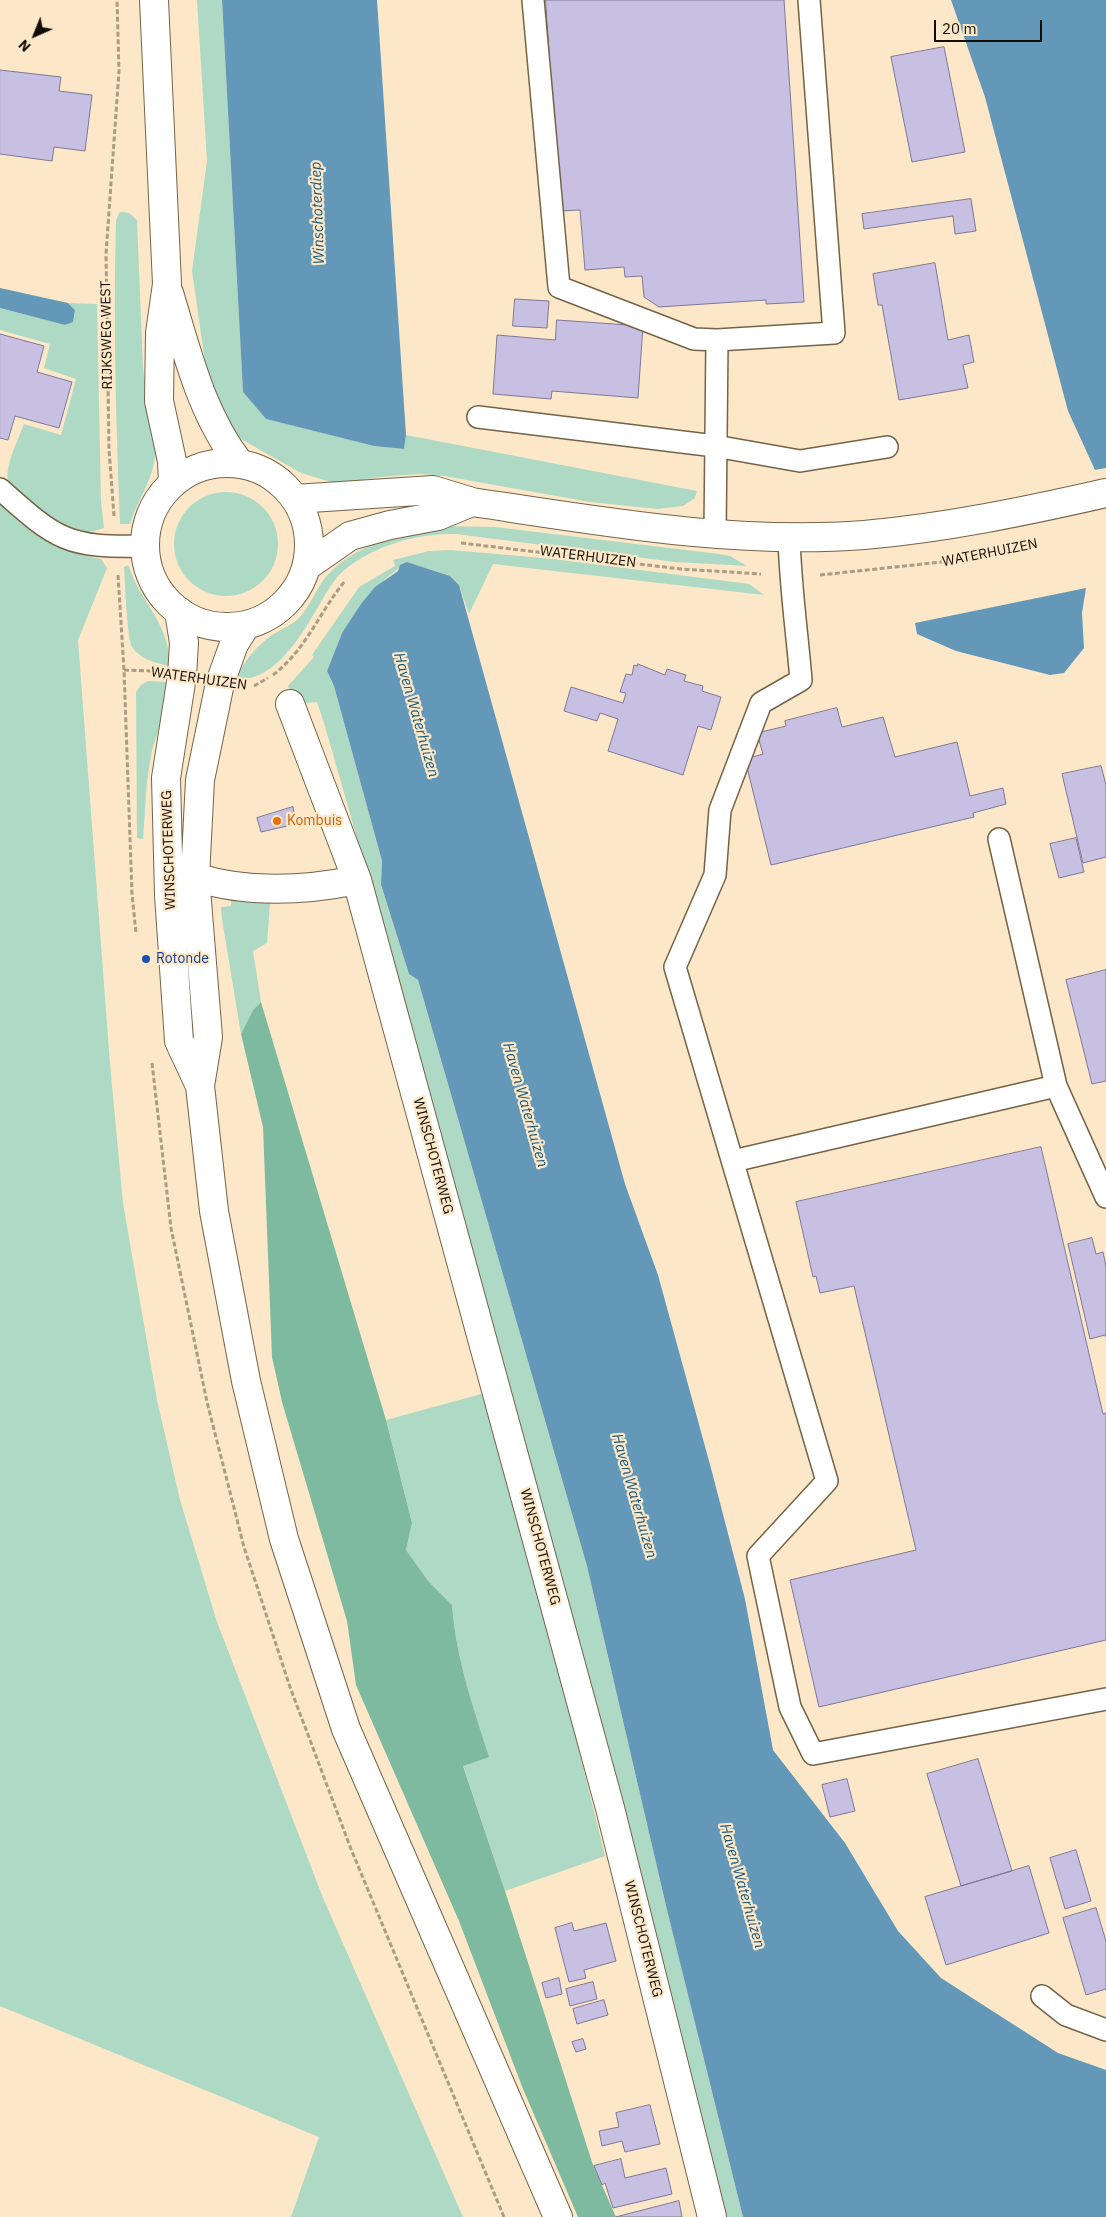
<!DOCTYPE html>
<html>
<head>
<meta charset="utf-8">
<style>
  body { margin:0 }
  #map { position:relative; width:1106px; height:2217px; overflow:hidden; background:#fce8c8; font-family:"IBM Plex Sans",sans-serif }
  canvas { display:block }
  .north { position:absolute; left:10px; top:10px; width:50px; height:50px; -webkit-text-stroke:4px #fce8c8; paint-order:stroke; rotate:224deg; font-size:14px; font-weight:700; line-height:20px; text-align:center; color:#130d03 }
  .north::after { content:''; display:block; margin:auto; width:18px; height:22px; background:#130d03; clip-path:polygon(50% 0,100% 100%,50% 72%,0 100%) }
  .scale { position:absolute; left:934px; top:20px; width:108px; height:22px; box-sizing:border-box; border:2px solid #130d03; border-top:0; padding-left:6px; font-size:15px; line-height:18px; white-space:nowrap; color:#130d03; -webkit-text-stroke:4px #fce8c8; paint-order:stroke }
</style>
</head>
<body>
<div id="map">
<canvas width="1106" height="2217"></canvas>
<div class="north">N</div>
<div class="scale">20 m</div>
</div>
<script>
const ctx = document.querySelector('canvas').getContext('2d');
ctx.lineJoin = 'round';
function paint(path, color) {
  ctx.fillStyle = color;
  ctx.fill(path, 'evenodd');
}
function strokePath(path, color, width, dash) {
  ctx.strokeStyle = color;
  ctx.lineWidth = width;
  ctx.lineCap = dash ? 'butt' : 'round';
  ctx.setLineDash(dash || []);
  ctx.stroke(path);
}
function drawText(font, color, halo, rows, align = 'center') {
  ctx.font = font + ' "IBM Plex Sans",sans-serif';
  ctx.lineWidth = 4.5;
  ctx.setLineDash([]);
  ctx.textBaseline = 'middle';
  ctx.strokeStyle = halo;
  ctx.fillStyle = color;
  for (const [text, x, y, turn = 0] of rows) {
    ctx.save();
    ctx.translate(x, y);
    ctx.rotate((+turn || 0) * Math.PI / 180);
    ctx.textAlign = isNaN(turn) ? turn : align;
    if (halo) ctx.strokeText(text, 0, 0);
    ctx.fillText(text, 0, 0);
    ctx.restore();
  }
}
const green = new Path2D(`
  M197,0H222L243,392L266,419L374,446L404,449L406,435L697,491L695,498L683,506L658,509L590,502L444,476L420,474L380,477L345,483L331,482L301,473L241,439L229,426L207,376L192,271L207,161Z
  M122,212L129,213L137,220L143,368C146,399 161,432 154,463C150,485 136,503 130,524H120C116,423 113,322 116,221L119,213Z
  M68,303L97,304L101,501L104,528C95,531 84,534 74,531C59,527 12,495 8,480C5,465 19,438 24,424L61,435L76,379L44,368L50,344L0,330V308L65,325L73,322L75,310Z
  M174 544a52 52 0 1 1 104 0a52 52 0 1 1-104 0Z
  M0,503C33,536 54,550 101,559L107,568L78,640L110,1064L123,1203L157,1400L180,1500L217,1622L323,1898L463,2217H291L319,2137L0,2006Z
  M441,526L495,527L719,554L730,556L747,566L675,562L456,534C416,533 368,547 339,575C331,584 324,597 318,607C301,636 274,683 235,679C244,662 256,646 272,635C280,630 290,626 298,619C310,607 315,591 325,578C354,543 400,536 441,526Z
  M451,550L554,559L749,584L764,595L493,564L469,614L459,585L450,576L407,562L385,579L342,633L327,671L334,686L382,861L381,886L409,974L418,980L587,1566L667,1910L743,2217H723L424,1096L412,1030L324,723L317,702L296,704L288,686L314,657L312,655L359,587L395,566L393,560L429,551Z
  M128,565C132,574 135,583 140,591C154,615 171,636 169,666C155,663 141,660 132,647C127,640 125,580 124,567Z
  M148,681L169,682L165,710L152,750L147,781L143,839L137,838L136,692L141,685Z
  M231,895L267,901L270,903L267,943L253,951L261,1002L253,1010L241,1034L222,919L221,907L231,906Z
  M485,1393L574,1730L605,1856L505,1891L463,1765L488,1757C473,1706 456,1658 452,1605L429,1582L406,1550L412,1523L386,1420Z`);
const forest = new Path2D(`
  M261,1002L386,1420L412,1523L406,1550L429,1582L452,1605C456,1658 473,1707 489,1757L463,1766L505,1891L593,2165L616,2217H578L523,2089L459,1921L356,1685L347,1621L282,1402L272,1357L263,1127L241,1034L253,1010Z`);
const water = new Path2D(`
  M222,0H377L406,435L404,449L374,446L266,419L243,392Z
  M951,0H1106V515L1095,470L1068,411L985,97Z
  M0,288L68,303L75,310L73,322L65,325L0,308Z
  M407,562L450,576L459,585L625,1184L658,1275L712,1472L745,1599L773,1750L845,1843L898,1931L941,1978L1058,2053L1106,2070V2217H743L667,1910L587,1566L418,980L409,974L381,885L382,861L334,686L327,671L342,633L361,604L375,587L398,571L400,565Z
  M1086,588L1082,613L1084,648L1064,673L1050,675L956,651L917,634L915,623Z`);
const pier = new Path2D(`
  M1106,468V517L1094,470Z`);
const building = new Path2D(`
  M546,0H784L804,302L766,304V300L659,307L644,297L642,276L625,277L624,267L585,270L580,210L560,211Z
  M944,47L965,152L912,162L891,57Z
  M0,70L61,77L59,91L92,95L85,151L54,147L52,161L0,154Z
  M971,199L976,231L955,234L953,216L864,229L862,214Z
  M935,263L948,340L969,335L974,362L963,365L968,388L899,400L882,305H878L873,274Z
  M515,299L549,301L547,328L513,326Z
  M557,320L643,326L638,398L552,391L551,399L493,394L497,335L555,340Z
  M0,334L44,346L37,372L72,382L59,428L15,416L8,440L0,438Z
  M638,664L665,675L667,669L686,675L684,681L703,686L702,691L721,697L711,730L698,726L683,775L608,751L618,719L600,713L597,721L564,711L571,687L623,703L626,693L620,692L626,674L632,675L634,665L637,666Z
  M837,708L842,727L883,717L895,757L957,742L970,796L1003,788L1006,804L973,813L974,817L771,865L745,759L763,754L757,733L786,726L785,721Z
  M1101,766L1106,785V857L1083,863L1062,774Z
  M293,807L296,824L261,832L257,818Z
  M1076,838L1084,872L1059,878L1050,844Z
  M1106,970V1081L1092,1084L1066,980Z
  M1041,1147L1103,1414L1106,1413V1640L819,1707L790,1580L916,1550L854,1286L820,1293L816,1276L813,1277L796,1202Z
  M1092,1238L1096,1254L1103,1252L1106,1266V1337L1105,1335L1090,1339L1068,1244Z
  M978,1759L1012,1871L961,1886L927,1774Z
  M847,1779L855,1811L830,1817L822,1785Z
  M1076,1850L1091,1901L1065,1909L1050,1858Z
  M1029,1866L1049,1933L946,1965L925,1897Z
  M1096,1908L1106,1941V1989L1086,1995L1063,1918Z
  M572,1923L574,1931L606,1923L616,1961L584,1970L586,1978L569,1982L555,1928Z
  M559,1978L562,1994L546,1998L542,1983Z
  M593,1982L597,1999L570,2006L566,1989Z
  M604,2000L608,2015L577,2024L573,2009Z
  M583,2039L586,2049L576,2052L572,2042Z
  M650,2105L660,2144L625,2152L622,2141L602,2146L599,2131L619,2127L616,2113Z
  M621,2159L625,2178L666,2168L672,2194L613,2208L605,2183L602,2185L594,2166Z
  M679,2201L682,2217H616Z`);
const path = new Path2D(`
  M114,516L109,449L106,254L119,71L117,0
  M461,543L681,569L761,574
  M118,575L124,670L132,894L136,933
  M820,575L979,558L1033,545
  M124,670L151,671
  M273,675C306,650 320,611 345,581
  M254,686L268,678
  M152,1063L171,1228L207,1402L244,1547L290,1687L351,1849L504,2217`);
const service = new Path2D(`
  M533,0L559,287L694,339L717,340L834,333L809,0
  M478,417L715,446L800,461L887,447
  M0,489C57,540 67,548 145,546
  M715,534L717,340
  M789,536C790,584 797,632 801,680L761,703L720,810L715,875L675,967L827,1481L758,1556L790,1707L813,1754L1106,1699
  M999,839L1056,1086L1106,1197
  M733,1161L1056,1086
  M1042,1996L1066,2015L1106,2030`);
const minor = new Path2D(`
  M290,704L357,880L610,1808L712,2217
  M195,877C248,894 303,891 357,880`);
const secondary = new Path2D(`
  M154,0L167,284L160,333L159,401L172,461L173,483
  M169,293C187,352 201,414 240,464
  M145 545a82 82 0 1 1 164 0a82 82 0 1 1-164 0Z
  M295,499L433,490L472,502C600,521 734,545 864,535C945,528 1027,511 1106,493
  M307,566L350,536L390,525L438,516L472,502
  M179,611L184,643L182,676L166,778L169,895L179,1041L200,1086
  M246,625L234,644L220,683L200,780L195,877L208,1037L200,1086L214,1211L246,1381L284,1539L346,1729L558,2217`);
const markers = [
  [277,821,5,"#e8710a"],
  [146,959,5,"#1a4fb4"]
];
const streetNames = [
  ["RIJKSWEG WEST",107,335,-91],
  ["WATERHUIZEN",990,553,-11],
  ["WATERHUIZEN",588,557,7],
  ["WATERHUIZEN",199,679,8],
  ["WINSCHOTERWEG",169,850,-92],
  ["WINSCHOTERWEG",433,1156,75],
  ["WINSCHOTERWEG",540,1547,75],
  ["WINSCHOTERWEG",643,1939,76]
];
const foodNames = [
  ["Kombuis",287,821]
];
const transitNames = [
  ["Rotonde",156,959]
];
const waterNames = [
  ["Winschoterdiep",318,213,-92],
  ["Haven Waterhuizen",416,715,74],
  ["Haven Waterhuizen",525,1105,74],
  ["Haven Waterhuizen",634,1496,74],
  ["Haven Waterhuizen",742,1886,74]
];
paint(green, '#aed9c4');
paint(forest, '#7dba9f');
paint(water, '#6398b9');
paint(pier, '#fce8c8');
paint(building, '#c8c0e2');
strokePath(building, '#7f7796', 1);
strokePath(service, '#756347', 24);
strokePath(minor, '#756347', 30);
strokePath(secondary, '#756347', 30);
strokePath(path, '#ab9c84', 3, [5, 2.5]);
strokePath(service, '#fff', 21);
strokePath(minor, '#fff', 28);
strokePath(secondary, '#fff', 28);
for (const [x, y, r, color] of markers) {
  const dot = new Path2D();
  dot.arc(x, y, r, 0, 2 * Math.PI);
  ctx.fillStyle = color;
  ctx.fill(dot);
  strokePath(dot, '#fce8c8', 2);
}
drawText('14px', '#130d03', '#fce8c8', streetNames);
drawText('14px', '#c56008', '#fce8c8', foodNames, 'left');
drawText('14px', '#164399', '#fce8c8', transitNames, 'left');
drawText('italic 15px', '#175779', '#fce8c8', waterNames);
</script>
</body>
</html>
